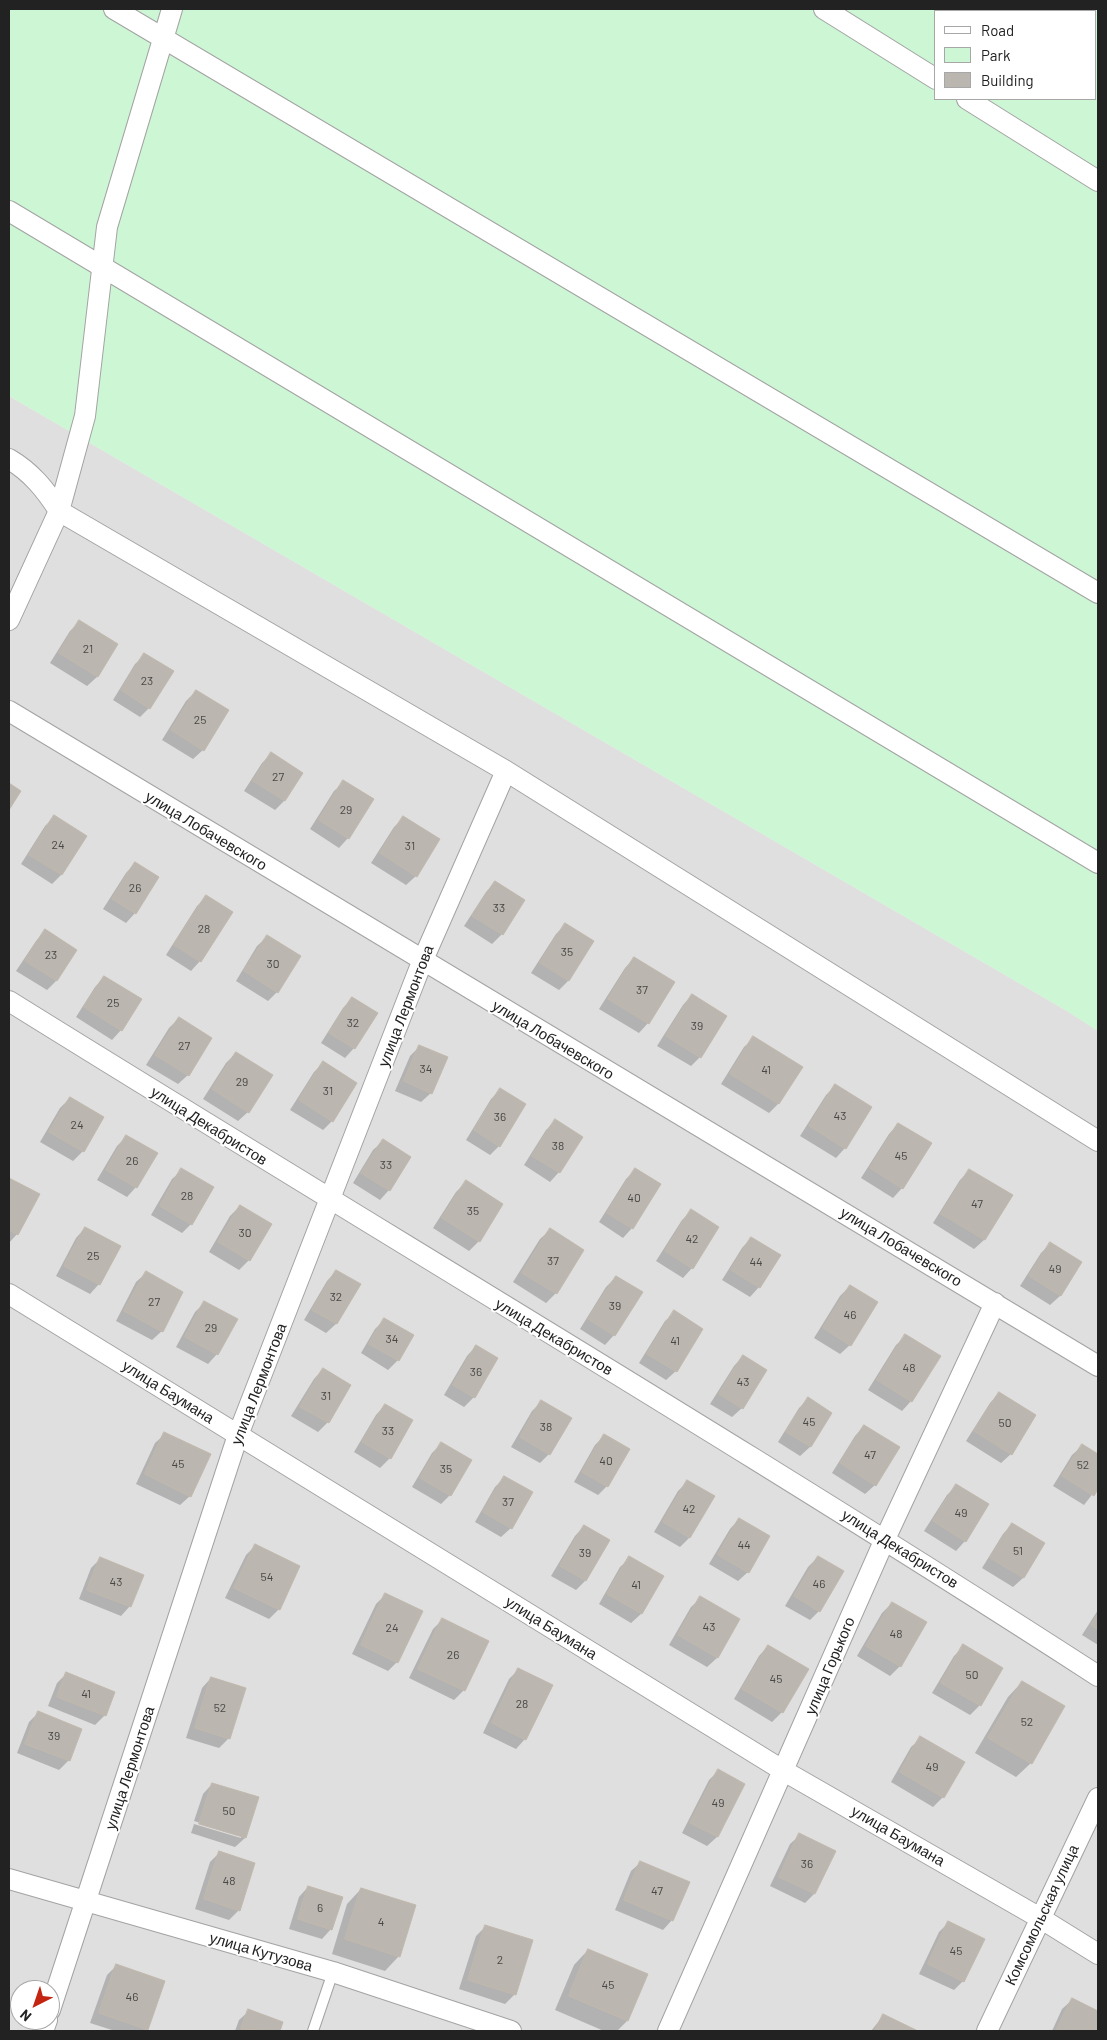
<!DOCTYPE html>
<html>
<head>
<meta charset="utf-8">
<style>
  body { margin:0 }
  #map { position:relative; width:1107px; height:2040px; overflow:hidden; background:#f1f0ea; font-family:Barlow,sans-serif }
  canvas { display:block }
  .frame { position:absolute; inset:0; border:10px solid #222; pointer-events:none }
  .legend { position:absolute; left:934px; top:10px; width:162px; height:90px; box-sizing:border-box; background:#fff; border:1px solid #a7a7a7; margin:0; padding:6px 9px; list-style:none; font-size:15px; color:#222 }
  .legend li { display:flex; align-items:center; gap:10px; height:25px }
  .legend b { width:25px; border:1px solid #a7a7a7 }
  .north { position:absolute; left:10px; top:1980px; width:50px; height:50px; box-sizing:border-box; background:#fff; border:1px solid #a7a7a7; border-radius:50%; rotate:221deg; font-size:14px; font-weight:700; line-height:20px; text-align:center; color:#222 }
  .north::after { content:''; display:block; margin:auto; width:18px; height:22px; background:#c32511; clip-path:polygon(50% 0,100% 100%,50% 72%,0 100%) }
</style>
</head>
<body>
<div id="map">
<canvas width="1107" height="2040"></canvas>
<div class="frame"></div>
<ul class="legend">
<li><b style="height:6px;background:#fff"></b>Road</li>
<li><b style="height:14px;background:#ccf6d4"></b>Park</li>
<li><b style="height:14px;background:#bbb6af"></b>Building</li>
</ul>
<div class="north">N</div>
</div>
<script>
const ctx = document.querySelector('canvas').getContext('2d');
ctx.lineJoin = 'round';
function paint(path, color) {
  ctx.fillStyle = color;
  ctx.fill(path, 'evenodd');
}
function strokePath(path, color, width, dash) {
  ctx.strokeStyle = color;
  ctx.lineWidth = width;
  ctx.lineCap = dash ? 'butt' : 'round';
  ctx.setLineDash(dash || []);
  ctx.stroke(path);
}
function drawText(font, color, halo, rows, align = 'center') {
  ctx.font = font + ' Barlow,sans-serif';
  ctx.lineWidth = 4;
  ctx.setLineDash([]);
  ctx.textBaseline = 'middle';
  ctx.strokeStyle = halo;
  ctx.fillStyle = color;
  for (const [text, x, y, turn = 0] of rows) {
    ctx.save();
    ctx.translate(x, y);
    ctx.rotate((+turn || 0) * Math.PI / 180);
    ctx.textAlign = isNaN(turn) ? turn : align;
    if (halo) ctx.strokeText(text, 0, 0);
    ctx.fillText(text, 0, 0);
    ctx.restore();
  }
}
const residential = new Path2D(`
  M9,396L1067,1011L1098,1031V2031H9ZM20,1990H50V2020H20Z`);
const park = new Path2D(`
  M9,9H1098V1031L1067,1011L9,396ZM936,11H1096V99H936Z`);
const shadow = new Path2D(`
  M80,621L116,644L97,677L87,686L50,663L70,631Z
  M145,655L149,708L140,717L113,700L135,664Z
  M196,691L203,750L193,759L162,740L186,701Z
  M271,754L302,773L284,801L275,810L244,791L262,763Z
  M344,782L348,838L339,848L310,829L334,791Z
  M54,817L61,875L52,884L21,864L45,826Z
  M403,818L416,876L406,885L371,863L394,827Z
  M135,863V913L126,923L103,909L126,873Z
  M495,882L523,900L502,934L492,944L464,926L486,892Z
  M206,897L200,961L191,971L166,955L197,906Z
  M565,925L592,942L568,981L559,990L531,973L556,934Z
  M45,931L56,981L47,990L16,971L36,941Z
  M267,937L277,992L268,1001L236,981L257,946Z
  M634,958L673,983L648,1023L639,1033L599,1009L625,968Z
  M104,977L121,1030L112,1040L76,1017L95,987Z
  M692,995L700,1057L691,1066L657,1046L683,1005Z
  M352,998L354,1048L345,1058L321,1043L343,1008Z
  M179,1018L188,1075L178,1084L146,1065L169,1028Z
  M754,1038L801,1067L778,1104L769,1113L721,1084L744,1047Z
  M420,1046L431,1093L421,1102L395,1091L410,1056Z
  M236,1053L248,1112L238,1121L203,1099L226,1063Z
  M323,1063L332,1121L323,1130L290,1110L314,1072Z
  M835,1086L845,1148L836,1158L800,1136L826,1095Z
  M501,1089L499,1146L490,1155L466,1140L491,1099Z
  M70,1098L103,1118L83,1151L73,1161L40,1142L60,1108Z
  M555,1121L559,1172L550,1182L524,1165L546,1130Z
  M898,1124L902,1188L893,1198L861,1178L889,1134Z
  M127,1136L136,1187L127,1197L97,1180L117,1146Z
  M383,1141L389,1190L380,1200L353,1183L373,1150Z
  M182,1170L191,1224L182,1233L151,1215L172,1179Z
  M635,1170L632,1228L623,1238L599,1222L626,1179Z
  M970,1170L1011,1196L984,1240L974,1249L933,1223L960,1180Z
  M9,1179L38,1194L17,1234L9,1243Z
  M466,1182L502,1204L479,1241L469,1251L433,1228L456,1192Z
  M240,1206L270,1224L249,1260L239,1270L209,1252L230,1216Z
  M691,1211L692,1268L683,1278L656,1261L682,1220Z
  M85,1228L99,1284L90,1294L56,1276L76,1238Z
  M550,1230L583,1250L556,1293L546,1303L513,1282L540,1239Z
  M751,1238L759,1287L750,1297L722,1280L742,1248Z
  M1050,1244L1080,1263L1060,1296L1050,1305L1020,1286L1041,1253Z
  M336,1271L359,1285L336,1324L326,1333L304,1320L327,1281Z
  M146,1273L162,1331L152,1340L116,1321L136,1282Z
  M616,1277L614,1335L605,1345L580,1329L606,1287Z
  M850,1286V1345L840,1354L814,1338L840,1296Z
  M204,1303L217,1354L208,1364L176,1347L195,1312Z
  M675,1312L676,1371L666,1380L639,1363L665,1321Z
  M384,1320L412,1336L398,1360L388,1370L361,1353L375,1329Z
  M906,1336L911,1401L902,1411L868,1390L896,1345Z
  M476,1346L497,1358L474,1397L464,1407L444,1395L467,1356Z
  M743,1356L742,1408L732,1417L710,1404L734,1366Z
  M323,1369L350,1385L328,1422L318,1432L291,1416L314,1379Z
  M999,1393L1011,1454L1001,1463L966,1441L990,1403Z
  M808,1399L831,1413L810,1447L800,1456L778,1442L799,1408Z
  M541,1402L549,1454L540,1463L511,1447L532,1411Z
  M385,1405L412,1421L390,1458L380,1468L354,1452L376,1415Z
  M864,1426L875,1485L865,1494L832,1473L855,1436Z
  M165,1434L190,1496L180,1505L136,1484L155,1443Z
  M604,1436L607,1486L598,1495L574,1482L595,1445Z
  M441,1444L450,1495L441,1504L412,1487L432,1453Z
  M1082,1446L1098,1456V1487L1084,1505L1053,1486L1072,1455Z
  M505,1477L511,1528L501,1537L475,1522L495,1487Z
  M687,1482L713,1497L689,1538L680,1547L654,1532L678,1491Z
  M957,1485L965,1541L956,1551L924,1531L947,1495Z
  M739,1519L748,1572L738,1581L709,1564L730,1529Z
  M1012,1524L1044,1544L1023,1578L1013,1587L982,1568L1003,1534Z
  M584,1526L609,1540L585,1581L576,1590L551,1576L575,1536Z
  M255,1546L299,1567L279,1609L269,1619L225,1598L246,1555Z
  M818,1557L819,1611L810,1620L785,1606L808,1567Z
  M630,1558L662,1576L641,1614L631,1623L599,1604L620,1567Z
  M100,1559L130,1606L121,1616L79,1599L91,1568Z
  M385,1595L397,1662L388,1671L352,1654L376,1604Z
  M701,1598L739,1620L717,1658L707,1667L669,1645L691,1607Z
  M892,1603L925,1623L900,1666L890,1676L857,1656L882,1613Z
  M1098,1610V1645L1082,1635Z
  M442,1620L464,1690L454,1700L409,1678L433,1629Z
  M768,1646L807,1669L782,1712L772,1722L734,1699L759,1656Z
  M964,1646L1001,1668L980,1705L970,1715L932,1693L954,1656Z
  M518,1670L525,1739L516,1749L483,1733L509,1679Z
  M66,1674L105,1715L95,1725L48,1706L57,1683Z
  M211,1678L244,1688L228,1739L219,1748L186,1738L202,1688Z
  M1022,1682L1031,1763L1016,1777L975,1753L1008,1697Z
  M38,1713L69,1760L59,1770L17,1753L29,1722Z
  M921,1738L943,1797L933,1807L891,1782L911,1747Z
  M718,1771L743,1784L717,1837L707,1846L682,1833L709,1780Z
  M212,1784L257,1798L245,1838L235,1847L191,1833L194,1824L241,1838V1835L194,1821L203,1794Z
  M800,1835L814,1894L805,1903L770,1886L790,1844Z
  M219,1853L239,1910L229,1920L195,1909L210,1862Z
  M641,1862L672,1920L663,1930L615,1910L631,1871Z
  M308,1887L331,1929L322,1939L289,1929L299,1897Z
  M361,1889L399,1956L385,1971L332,1954L347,1904Z
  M948,1923L963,1981L954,1990L919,1974L939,1932Z
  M485,1927L515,1994L505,2004L459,1989L476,1936Z
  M588,1950L627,2021L617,2031H604L555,2010L574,1965Z
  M117,1965L164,1982L145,2031H115L90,2023L107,1975Z
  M1072,2000L1098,2013V2031H1052L1062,2009Z
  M249,2011L281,2023L278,2031H235L239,2020Z
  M883,2016L915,2031H871Z`);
const building = new Path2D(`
  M79,620L118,644L98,677L59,653Z
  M144,653L174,671L150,709L121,690Z
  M196,690L229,710L204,751L171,730Z
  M271,752L303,773L285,801L253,781Z
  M343,780L374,799L349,839L319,820Z
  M9,783L21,791L9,810Z
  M54,815L87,836L62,875L29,855Z
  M403,816L440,839L417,877L380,853Z
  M135,862L159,877L136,914L112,899Z
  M495,881L525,900L503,935L472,916Z
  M206,895L233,912L201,962L174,945Z
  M565,923L594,941L569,981L540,963Z
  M45,929L77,950L57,981L25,961Z
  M267,935L301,956L278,993L244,971Z
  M634,957L675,982L649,1024L608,999Z
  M104,976L142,999L122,1031L84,1007Z
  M692,994L727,1016L701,1058L666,1036Z
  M352,997L378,1013L355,1049L329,1033Z
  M179,1017L212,1038L189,1076L155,1055Z
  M753,1036L803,1067L779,1104L730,1074Z
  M419,1045L448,1057L432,1094L404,1081Z
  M236,1052L273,1075L249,1113L212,1089Z
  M323,1061L357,1083L333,1122L299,1100Z
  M835,1084L872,1107L846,1149L809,1126Z
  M500,1088L526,1104L500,1147L474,1130Z
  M70,1097L104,1117L84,1152L49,1132Z
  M555,1119L583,1137L560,1173L532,1156Z
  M898,1123L932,1143L903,1189L870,1168Z
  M126,1135L158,1153L137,1188L106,1170Z
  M383,1139L411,1157L390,1191L361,1173Z
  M181,1168L214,1187L192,1225L160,1206Z
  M635,1168L661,1184L633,1229L607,1213Z
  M969,1169L1013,1195L985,1240L941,1214Z
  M9,1178L40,1194L18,1235L9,1230Z
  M466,1180L503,1204L480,1242L442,1218Z
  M240,1205L272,1224L250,1261L218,1242Z
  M691,1209L719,1227L693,1269L665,1251Z
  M85,1227L121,1246L100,1285L64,1266Z
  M550,1228L584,1250L557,1294L522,1273Z
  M751,1237L781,1255L760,1288L731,1270Z
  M1050,1242L1082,1262L1061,1296L1029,1276Z
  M336,1270L361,1284L337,1324L312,1310Z
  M146,1271L183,1292L163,1332L124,1311Z
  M616,1276L643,1292L615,1336L588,1319Z
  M850,1285L878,1302L851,1346L823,1328Z
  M204,1301L238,1319L218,1355L185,1337Z
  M674,1310L703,1329L677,1372L647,1354Z
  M384,1318L414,1335L399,1361L369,1344Z
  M905,1334L941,1356L912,1402L877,1380Z
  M476,1345L498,1358L475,1398L453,1385Z
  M743,1355L767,1370L743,1409L719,1394Z
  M323,1368L351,1385L329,1423L300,1407Z
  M999,1392L1036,1415L1012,1455L974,1431Z
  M808,1397L832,1413L811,1447L786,1432Z
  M541,1400L572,1418L550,1455L520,1437Z
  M385,1404L413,1420L391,1459L362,1442Z
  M864,1425L900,1447L876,1486L840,1463Z
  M164,1432L211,1454L191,1497L145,1474Z
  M604,1434L630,1449L608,1487L582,1472Z
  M441,1442L472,1460L451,1496L420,1478Z
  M1082,1444L1098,1454V1489L1094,1496L1062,1476Z
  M504,1476L533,1492L512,1529L483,1512Z
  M687,1480L715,1496L690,1538L663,1522Z
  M956,1484L989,1504L966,1542L933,1521Z
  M739,1518L770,1536L749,1573L718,1555Z
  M1012,1523L1045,1543L1024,1578L990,1558Z
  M584,1525L610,1540L586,1581L560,1566Z
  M255,1544L300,1566L280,1610L234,1588Z
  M629,1556L664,1576L642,1614L607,1594Z
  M818,1556L844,1571L820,1612L794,1596Z
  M100,1557L144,1575L131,1607L87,1590Z
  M385,1593L423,1611L398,1663L361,1645Z
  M700,1596L740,1619L718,1658L678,1635Z
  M892,1602L927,1622L901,1667L866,1646Z
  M1098,1614V1630L1091,1625Z
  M442,1618L489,1641L465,1691L418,1669Z
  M963,1644L1003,1668L981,1706L941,1683Z
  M768,1645L809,1669L783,1713L742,1689Z
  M518,1668L553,1685L526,1740L492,1723Z
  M66,1672L115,1692L106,1716L57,1697Z
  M211,1677L246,1688L230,1739L195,1728Z
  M1022,1681L1065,1706L1032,1764L988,1738Z
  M38,1711L82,1729L70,1761L25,1744Z
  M920,1736L965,1762L944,1798L900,1772Z
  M718,1769L745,1784L718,1837L690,1823Z
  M212,1783L259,1797L246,1838L199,1824Z
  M799,1833L836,1851L815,1894L779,1877Z
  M219,1851L255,1863L240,1911L204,1899Z
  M640,1861L690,1882L673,1921L624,1900Z
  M308,1886L343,1897L332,1930L298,1919Z
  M361,1888L416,1905L400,1957L345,1939Z
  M948,1921L985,1939L964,1982L928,1964Z
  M485,1925L533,1940L516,1995L468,1980Z
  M588,1949L648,1974L628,2021L569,1996Z
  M116,1964L165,1981L148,2030L99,2013Z
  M1072,1998L1098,2011V2031H1056Z
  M248,2009L283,2022L280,2031L241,2029Z
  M883,2014L918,2031H875Z`);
const service = new Path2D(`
  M313,2031L333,1972`);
const minor = new Path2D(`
  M114,9L1098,593
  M824,9L936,79
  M967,99L1098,181
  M9,211L1098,863
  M9,459C31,472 45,489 59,511L506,771L1098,1141
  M9,620L59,511L85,416L107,227L172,9
  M9,711L1098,1366
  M9,1001C372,1227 739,1444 1098,1676
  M9,1294L784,1771L1040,1918L1098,1954
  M9,1879L333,1972L511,2031
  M50,2010L238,1435L422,962L506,771
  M43,2031L47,2020
  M668,2031L885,1539L995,1303
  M987,2031L1098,1798`);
const numberNames = [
  ["21",88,649],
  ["23",147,681],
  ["25",200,720],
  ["27",278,777],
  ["29",346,810],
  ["24",58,845],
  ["31",410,846],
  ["26",135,888],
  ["33",499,908],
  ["28",204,929],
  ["35",567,952],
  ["23",51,955],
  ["30",273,964],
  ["37",642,990],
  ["25",113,1003],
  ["32",353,1023],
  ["39",697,1026],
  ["27",184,1046],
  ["34",426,1069],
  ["41",766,1070],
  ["29",242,1082],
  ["31",328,1091],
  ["43",840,1116],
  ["36",500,1117],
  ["24",77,1125],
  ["38",558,1146],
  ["45",901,1156],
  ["26",132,1161],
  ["33",386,1165],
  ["28",187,1196],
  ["40",634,1198],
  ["47",977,1204],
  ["35",473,1211],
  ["30",245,1233],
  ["42",692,1239],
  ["25",93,1256],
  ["37",553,1261],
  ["44",756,1262],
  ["49",1055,1269],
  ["32",336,1297],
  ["27",154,1302],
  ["39",615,1306],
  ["46",850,1315],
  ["29",211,1328],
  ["34",392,1339],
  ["41",675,1341],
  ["48",909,1368],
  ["36",476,1372],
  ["43",743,1382],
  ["31",326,1396],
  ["45",809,1422],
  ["50",1005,1423],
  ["38",546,1427],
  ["33",388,1431],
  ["47",870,1455],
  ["40",606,1461],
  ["45",178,1464],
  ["52",1083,1465],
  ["35",446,1469],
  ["37",508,1502],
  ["42",689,1509],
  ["49",961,1513],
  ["44",744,1545],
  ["51",1018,1551],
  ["39",585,1553],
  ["54",267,1577],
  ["43",116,1582],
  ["46",819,1584],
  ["41",636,1585],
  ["43",709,1627],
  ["24",392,1628],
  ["48",896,1634],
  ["26",453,1655],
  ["50",972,1675],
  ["45",776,1679],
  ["41",86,1694],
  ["28",522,1704],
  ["52",220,1708],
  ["52",1027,1722],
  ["39",54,1736],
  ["49",932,1767],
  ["49",718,1803],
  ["50",229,1811],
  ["36",807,1864],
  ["48",229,1881],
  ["47",657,1891],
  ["6",320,1908],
  ["4",381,1922],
  ["45",956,1951],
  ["2",500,1960],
  ["45",608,1985],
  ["46",132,1997]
];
const streetNames = [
  ["улица Лобачевского",206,831,31],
  ["улица Лермонтова",406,1006,-69],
  ["улица Лобачевского",553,1040,31],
  ["улица Декабристов",209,1126,32],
  ["улица Лобачевского",901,1247,31],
  ["улица Декабристов",554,1337,31],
  ["улица Лермонтова",259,1384,-69],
  ["улица Баумана",168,1392,32],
  ["улица Декабристов",900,1549,32],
  ["улица Баумана",551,1628,32],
  ["улица Горького",830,1666,-67],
  ["улица Лермонтова",130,1768,-72],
  ["улица Баумана",898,1836,30],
  ["Комсомольская улица",1042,1915,-65],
  ["улица Кутузова",261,1952,16]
];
paint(residential, '#e0dfdf');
paint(park, '#ccf6d4');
paint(shadow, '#0003');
paint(building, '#bbb6af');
strokePath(building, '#c2b9ad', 1);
strokePath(service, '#a3a3a3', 12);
strokePath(minor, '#a3a3a3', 22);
strokePath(service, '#fff', 10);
strokePath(minor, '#fff', 20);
drawText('12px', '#484745', null, numberNames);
drawText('15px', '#222', '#fff', streetNames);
</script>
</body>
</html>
